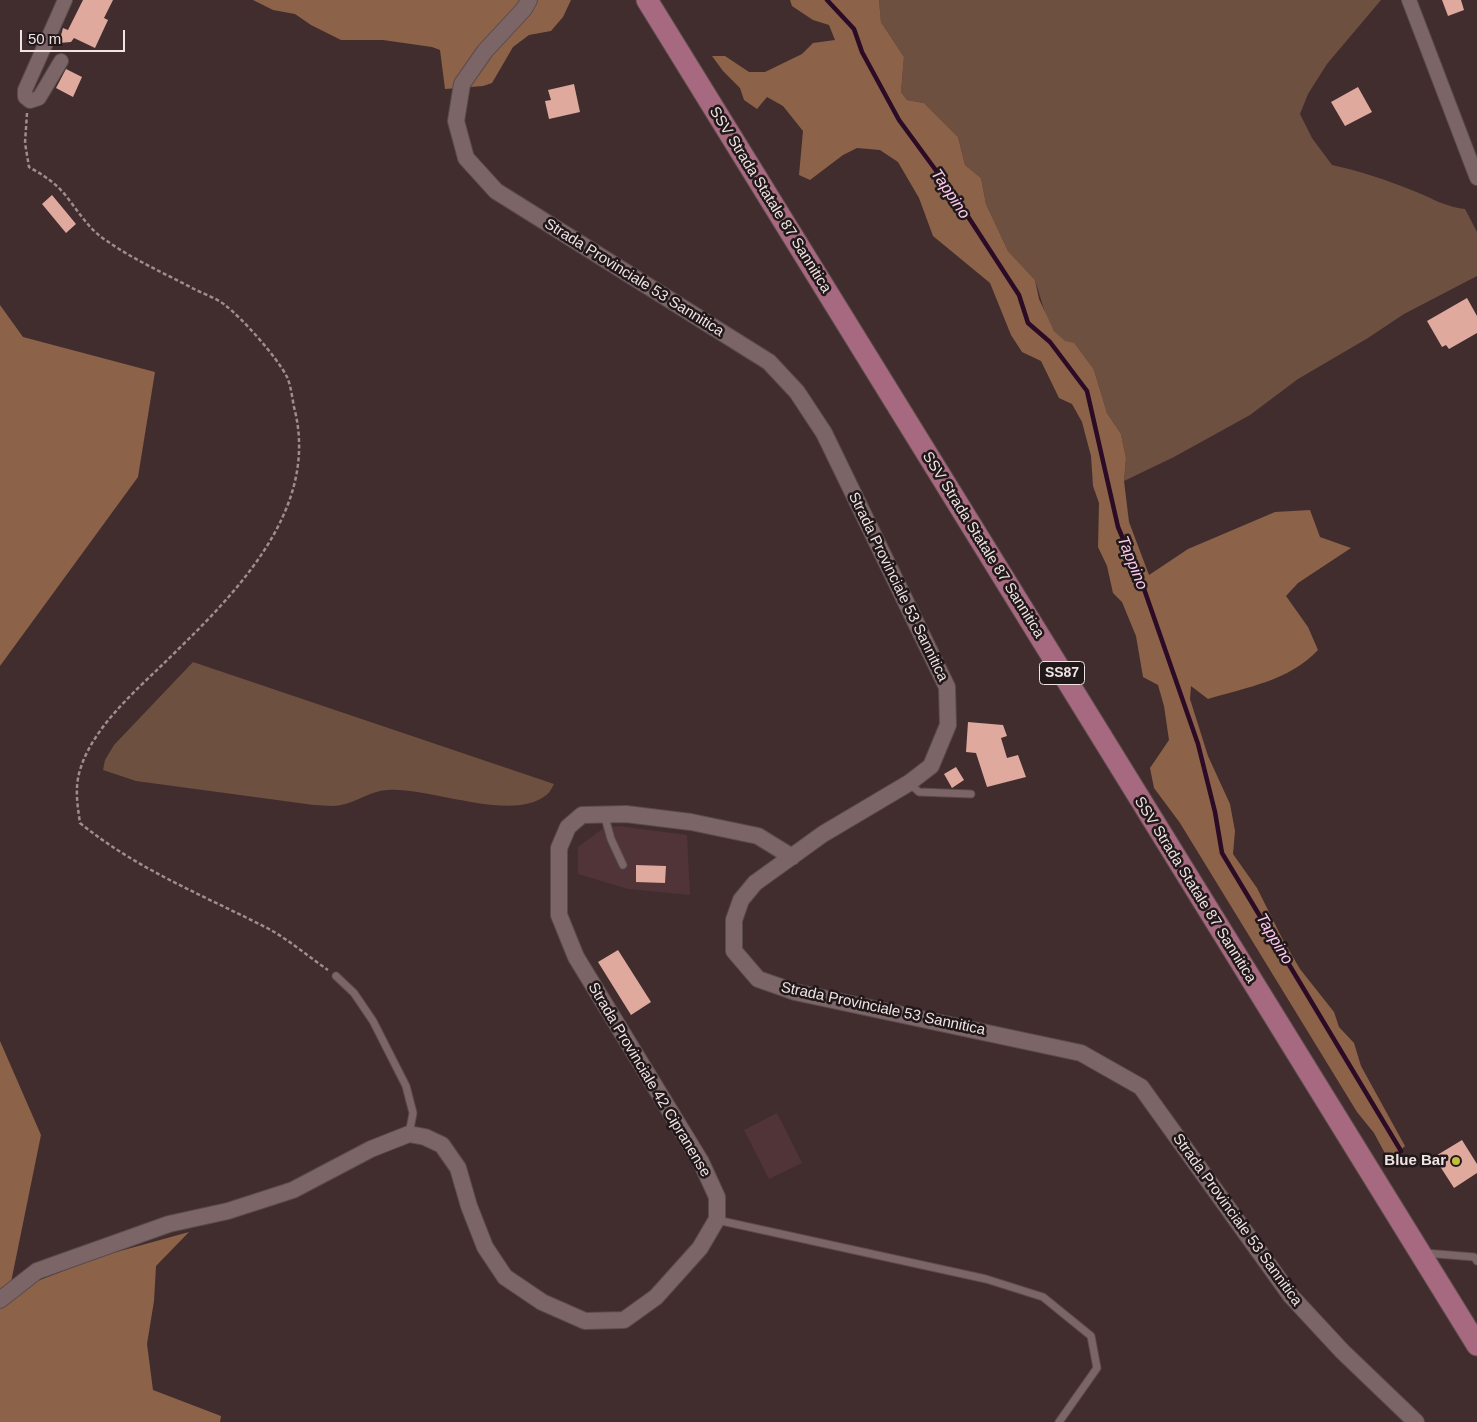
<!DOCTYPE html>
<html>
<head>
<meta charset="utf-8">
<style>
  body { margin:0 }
  #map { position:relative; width:1477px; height:1422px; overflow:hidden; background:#412d2e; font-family:Arial,sans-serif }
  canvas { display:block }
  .scale { position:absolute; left:20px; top:30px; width:105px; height:22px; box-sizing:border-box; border:2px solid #f0e3e4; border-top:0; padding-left:6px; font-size:15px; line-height:18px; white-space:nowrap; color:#f0e3e4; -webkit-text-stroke:4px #211819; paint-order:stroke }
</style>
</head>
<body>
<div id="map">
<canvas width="1477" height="1422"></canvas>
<div class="scale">50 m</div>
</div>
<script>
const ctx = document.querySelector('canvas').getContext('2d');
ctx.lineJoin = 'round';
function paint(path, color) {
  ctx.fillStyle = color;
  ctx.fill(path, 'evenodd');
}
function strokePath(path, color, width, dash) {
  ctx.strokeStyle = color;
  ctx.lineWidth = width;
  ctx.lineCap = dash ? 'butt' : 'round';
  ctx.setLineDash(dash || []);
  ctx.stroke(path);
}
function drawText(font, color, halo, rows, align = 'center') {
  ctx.font = font + ' Arial,sans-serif';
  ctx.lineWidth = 5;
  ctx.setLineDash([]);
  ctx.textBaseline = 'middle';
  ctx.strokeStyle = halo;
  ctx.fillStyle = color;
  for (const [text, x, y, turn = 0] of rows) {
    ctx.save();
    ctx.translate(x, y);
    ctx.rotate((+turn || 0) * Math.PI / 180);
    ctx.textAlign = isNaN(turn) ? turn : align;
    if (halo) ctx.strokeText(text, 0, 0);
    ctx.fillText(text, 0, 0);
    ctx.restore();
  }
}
const built = new Path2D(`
  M619,826L687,835L690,895L628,889L578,874V847L605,827Z
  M777,1113L802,1163L769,1179L744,1130Z`);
const green = new Path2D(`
  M879,0H1381L1327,64L1308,94L1300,114L1312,138L1332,165C1360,171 1387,180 1414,191C1434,199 1443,206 1465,209L1477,232V276L1404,314L1368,338L1298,379L1250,415L1174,457L1124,481L1126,458L1121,434L1107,413L1094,370L1054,331L1047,319L1035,280L1008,251L986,204L981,178L965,165L958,137L924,103L907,100L901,92L904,57L881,22Z
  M193,662L554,784C552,788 549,794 545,796C510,822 429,787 388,790C372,790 357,802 341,805C333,807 323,805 314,805L136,781L103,770L105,760L114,745Z`);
const forest = new Path2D(`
  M253,0H571L563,17L551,31L529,35L513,47L492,83L483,86L445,89L440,50L432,47L383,40H341L311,25L295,14L273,10Z
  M790,0H879L881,22L904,57L901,92L907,100L924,103L958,137L965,165L981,178L986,204L1008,251L1035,280L1039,299L1054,331L1065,341L1074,343L1094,370L1107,413L1121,434L1126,458L1124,481L1129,522L1149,575L1188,549L1275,512L1310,510L1320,537L1351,548L1298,583L1286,596L1308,627L1318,650C1289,681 1247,687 1208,699L1191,686L1190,699L1208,756L1230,804L1235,831L1233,854L1257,888L1283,940L1300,969L1334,1012L1339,1027L1354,1043L1361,1066L1405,1146L1389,1161L1374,1133L1357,1112L1180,823L1154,788L1150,768L1169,740L1164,706L1158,685L1143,677L1136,636L1122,602L1113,593L1107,566L1098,547L1099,503L1093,486L1091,456L1082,422L1072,404L1059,398L1041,361L1022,352L1011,335L990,283L933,236L919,198L898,162L880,150L857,148L843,155L810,180L799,175L803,131L783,106L767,97L757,109L744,100L740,88L723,71L712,56H725L749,72H765L802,54L813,43L835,40L829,25L813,20L792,6Z
  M0,305L23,337L155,372L138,477L0,666Z
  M0,1041L41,1135L9,1292L102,1256L189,1232L156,1266L154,1301L147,1344L153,1390L221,1416L220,1422H0Z`);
const stream = new Path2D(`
  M827,0L854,29L862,52L899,120L954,195L1019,295L1028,323L1050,342L1087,391L1118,527L1143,586L1198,744L1215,812L1222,853L1401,1151`);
const building = new Path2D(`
  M83,0H113L104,18L108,20L95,48L74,38L71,42L59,43L63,28L68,30Z
  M1442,0H1461L1464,10L1448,16Z
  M66,69L82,77L73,97L56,88Z
  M574,84L580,112L549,119L545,101L551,100L548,90Z
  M1358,87L1372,112L1345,126L1331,102Z
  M52,195L76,224L66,233L42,204Z
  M1467,298L1477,316V333L1449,349L1446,345L1442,347L1427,321Z
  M968,722L1003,725L1007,736L1001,738L1007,758L1018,755L1026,777L987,787L976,753L966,752Z
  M956,767L964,780L952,788L944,774Z
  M636,865L666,866L665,883L636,882Z
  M618,950L651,1002L631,1015L598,962Z
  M1462,1140L1477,1164V1173L1454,1188L1434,1157Z`);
const path = new Path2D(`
  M27,113L25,143L29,167C43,175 56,183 66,196C79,212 89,230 107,241C134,260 164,273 194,289C204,294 216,298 225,305C242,318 277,357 287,377C291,386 292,397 294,407C322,513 229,600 160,667C132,694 96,726 82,764C74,785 77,802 80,823C138,870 203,895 269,929C289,940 309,957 328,970`);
const service = new Path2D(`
  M909,783L919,792L971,794
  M604,814L611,839L623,865
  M336,976L354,993L373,1021L406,1086L413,1113L409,1134
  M717,1220L986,1279L1043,1297L1091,1336L1097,1368L1059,1422
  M1425,1253L1474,1257L1477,1261`);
const minor = new Path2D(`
  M1409,0L1477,178
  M61,61L39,98L30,101L25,97V90L65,0`);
const tertiary = new Path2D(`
  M529,0L524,9L485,51L462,84L456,121L466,158L496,191L769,362L797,392L824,433L947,687L948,725L931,766L909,783L823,834L755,883L741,900L734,920V951L758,979L795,992L1081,1053L1141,1087L1291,1296L1342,1351L1416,1422
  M0,1300L37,1271L169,1224L228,1211L293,1190L371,1149L409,1134L425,1137L442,1145L458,1168L469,1206L485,1247L505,1277L542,1302L585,1321L624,1320L656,1297L700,1248L717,1219V1197L701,1162L576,957L559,915V848L568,827L582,815L626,814L691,822L758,836L792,857`);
const primary = new Path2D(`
  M647,0L1477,1345`);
const markers = [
  [1456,1161,5,"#c3bd3e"]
];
const shields = [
  [1062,673,45]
];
const shieldNames = [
  ["SS87",1062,673]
];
const streetNames = [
  ["SSV Strada Statale 87 Sannitica",770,200,58],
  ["Strada Provinciale 53 Sannitica",634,278,32],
  ["SSV Strada Statale 87 Sannitica",983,545,58],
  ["Strada Provinciale 53 Sannitica",898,587,64],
  ["SSV Strada Statale 87 Sannitica",1195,890,58],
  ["Strada Provinciale 53 Sannitica",883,1009,12],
  ["Strada Provinciale 42 Cipranense",649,1080,59],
  ["Strada Provinciale 53 Sannitica",1237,1220,54]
];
const poiNames = [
  ["Blue Bar",1446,1161]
];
const waterNames = [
  ["Tappino",950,194,56],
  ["Tappino",1132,563,68],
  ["Tappino",1274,939,59]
];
paint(built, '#503437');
paint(green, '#6d5040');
paint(forest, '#8c6249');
strokePath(stream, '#2b0b25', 4.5);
paint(building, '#dfa99e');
strokePath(service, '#5b4b4c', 9);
strokePath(minor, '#5b4b4c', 16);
strokePath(tertiary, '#5b4b4c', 18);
strokePath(primary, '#5b4b4c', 23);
strokePath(path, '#9d8d8e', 2.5, [4, 2.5]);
strokePath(service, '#7c6567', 7);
strokePath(minor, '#7c6567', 14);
strokePath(tertiary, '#7c6567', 16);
strokePath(primary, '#a76980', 21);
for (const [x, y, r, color] of markers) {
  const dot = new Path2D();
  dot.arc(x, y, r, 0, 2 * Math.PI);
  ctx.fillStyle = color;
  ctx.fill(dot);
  strokePath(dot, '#211819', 2);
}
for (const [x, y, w] of shields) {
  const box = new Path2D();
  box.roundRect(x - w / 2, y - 11.5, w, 23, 4);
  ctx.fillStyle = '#211819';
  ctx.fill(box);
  strokePath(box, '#f0e3e4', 1);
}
drawText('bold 14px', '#f0e3e4', null, shieldNames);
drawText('15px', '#f0e3e4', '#211819', streetNames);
drawText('bold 15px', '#f0e3e4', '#211819', poiNames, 'right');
drawText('italic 16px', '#ffcaf1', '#211819', waterNames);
</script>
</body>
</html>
